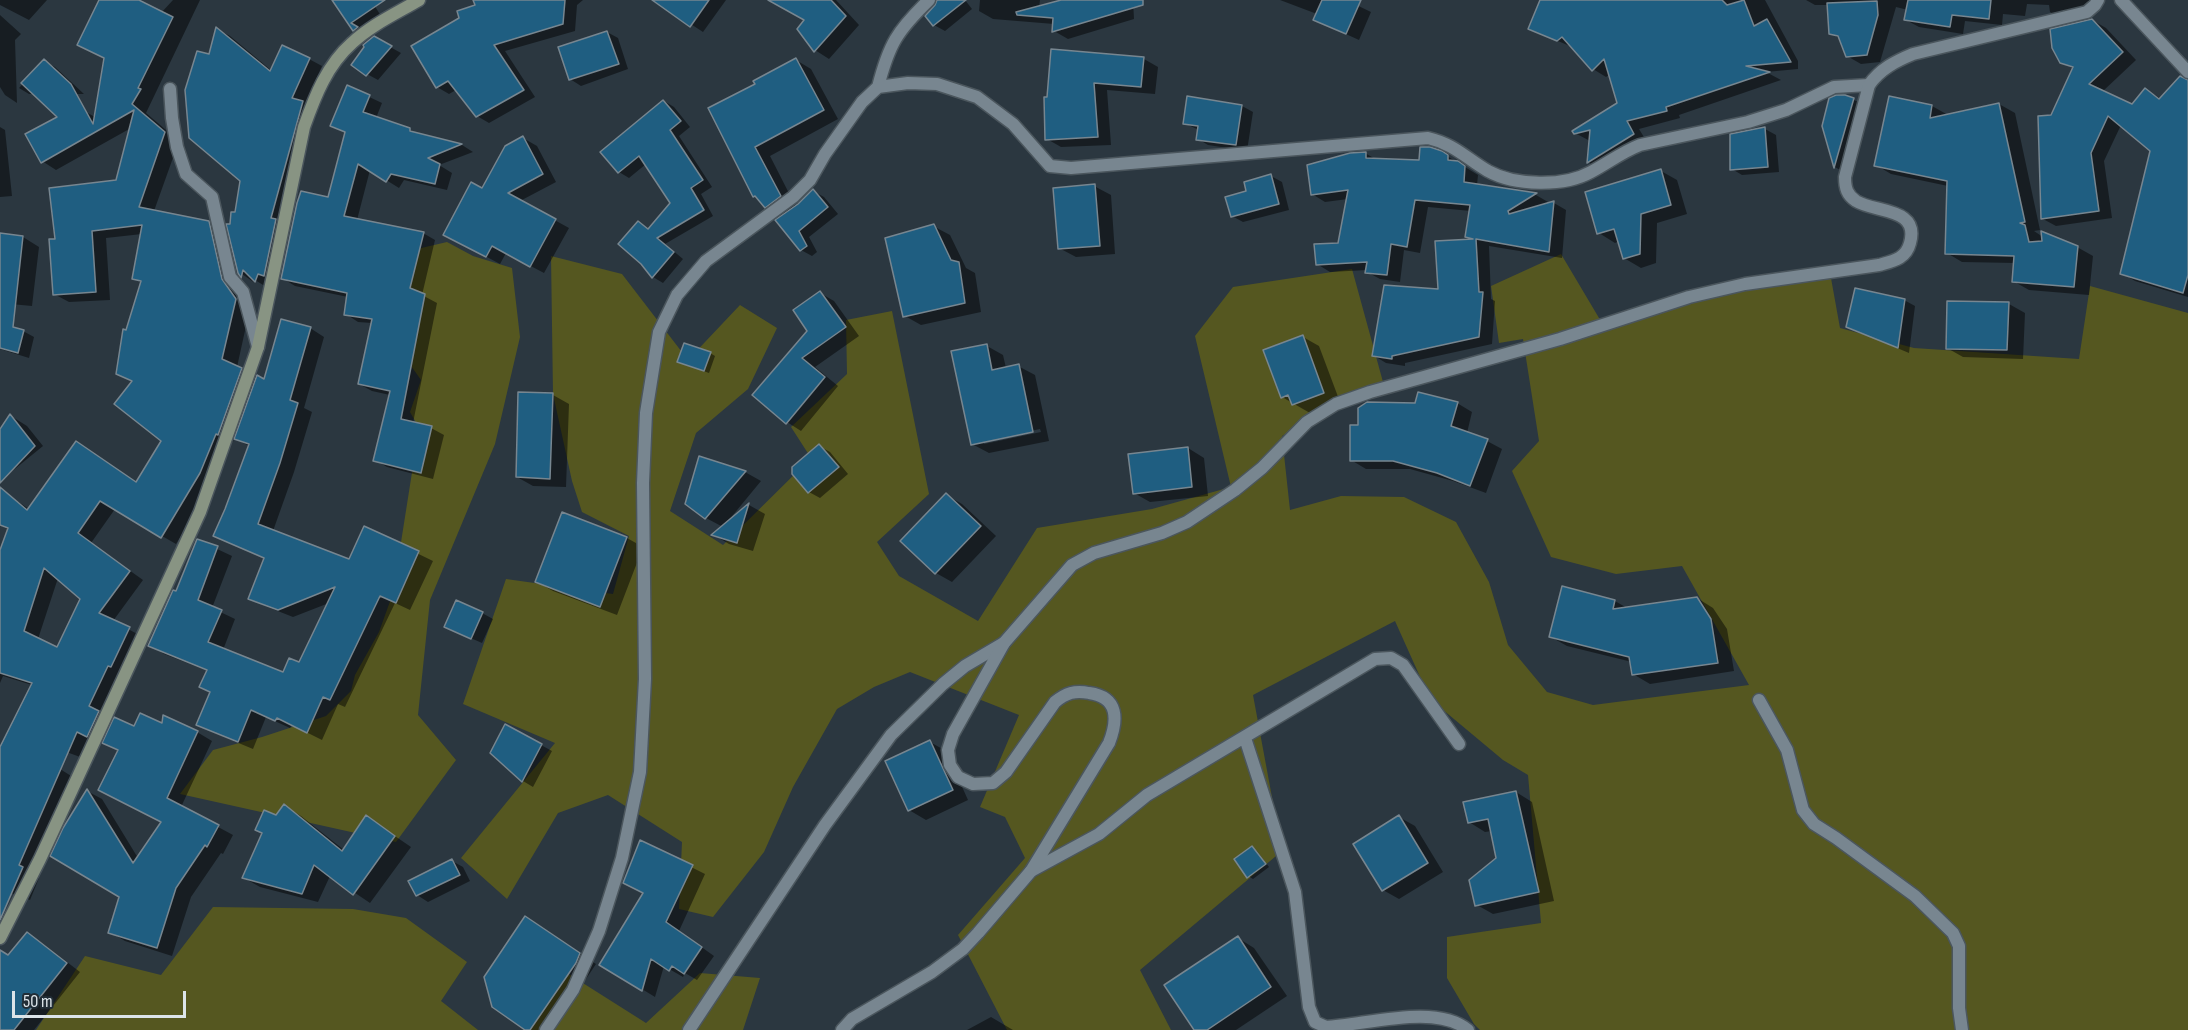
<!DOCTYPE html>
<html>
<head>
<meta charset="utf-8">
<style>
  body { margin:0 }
  #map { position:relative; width:2188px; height:1030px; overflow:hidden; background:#2b3740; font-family:"Sofia Sans Condensed",sans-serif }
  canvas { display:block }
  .scale { position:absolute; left:12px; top:991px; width:174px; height:27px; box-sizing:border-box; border:3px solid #dce4e9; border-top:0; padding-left:8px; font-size:18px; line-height:21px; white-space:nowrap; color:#dce4e9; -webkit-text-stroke:4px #212d36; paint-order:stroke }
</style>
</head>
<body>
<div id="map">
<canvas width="2188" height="1030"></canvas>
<div class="scale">50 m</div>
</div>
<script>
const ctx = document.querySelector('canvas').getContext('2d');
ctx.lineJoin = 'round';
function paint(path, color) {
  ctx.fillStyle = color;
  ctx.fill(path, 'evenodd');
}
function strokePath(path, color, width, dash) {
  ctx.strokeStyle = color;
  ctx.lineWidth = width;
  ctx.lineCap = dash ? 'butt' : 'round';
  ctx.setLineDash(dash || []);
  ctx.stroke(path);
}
const green = new Path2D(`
  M447,242L473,256L512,268L520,337L495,444L430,600L418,715L456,760L396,842L180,794L213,750L262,737L326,716L351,691L355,675L379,632L393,593L419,428L410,412L421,380L397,346L417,249Z
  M1561,254L1602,323L1829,267L1840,328L1914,348L2079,359L2090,286L2188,313V1030H1480L1474,1024L1447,978V937L1541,923L1528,775L1503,760L1430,699L1395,621L1253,695L1282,851L1140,970L1171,1030H1007L958,935L1025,858L1005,817L980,807L1019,715L910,672L874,687L837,709L793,787L764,852L713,917L679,909L682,842L608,795L558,813L507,899L461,858L555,743L463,704L506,579L613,594L629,536L582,512L572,481L553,394L551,256L622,274L688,360L740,305L777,328L748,389L696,433L670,511L723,545L811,458L791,427L847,374L846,320L892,311L929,494L877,542L899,576L978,621L1037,528L1152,509L1231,487L1195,336L1233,287L1352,269L1383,382L1282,436L1290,510L1341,496L1404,497L1456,522L1489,582L1508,645L1547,692L1593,705L1749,685L1682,566L1616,574L1551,557L1512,471L1539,441L1523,339L1499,343L1491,286Z
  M213,907L353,909L406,918L467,962L441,1001L478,1030H36L85,956L161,975Z
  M567,973L646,1023L700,973L760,978L743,1030H523Z`);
const shadow = new Path2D(`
  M0,0H47L29,20L0,5Z
  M123,0H135L161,13L173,0H200L146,113L179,141L154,211L208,222L223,231L236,289L250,308L237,367L265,381L310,328L324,337L304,408L312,412L294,472L273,531L350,561L365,528L433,561L410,610L395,603L345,707L338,704L322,740L292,725L290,728L266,717L253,749L212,732L198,724L211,692L208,671L164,654L149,645L177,593L198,540L232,556L212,608L235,619L223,650L283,674L300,664L329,603L293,617L265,606L250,598L265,559L215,535L249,446L234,438L233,442L230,441L214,481L176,544L115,509L91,543L143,580L113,621L143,637L103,715L114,721L135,728L163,725L197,732L212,741L181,807L233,835L223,854L221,853L191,897L172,956L125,941L110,932L121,896L87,791L102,799L138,858L163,822L120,751L103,742L102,744L91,739L83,758L25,737L32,685L3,676L0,683V554L9,530L0,525V496L2,491L29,509L91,451L137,483L163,440L133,383L117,373L126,332L142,283L134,278L142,234L106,238L110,300L69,302L54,294L57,241L117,182L131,128L56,170L42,161L84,111L95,117ZM58,578L81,599L58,649L38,639Z
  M334,0H371L381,16L365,36L354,30Z
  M475,0H583L577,5L575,31L505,51L535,97L489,123L477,116L456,90L449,94L437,87L461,19L476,6Z
  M662,0H726L703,32L660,4Z
  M771,0H836L859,25L829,59L815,50L806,20Z
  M939,0H965L972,9L945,31L934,25Z
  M980,0H1040L1039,8L1065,0H1133L1134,19L1068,39L1054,31V24L993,19L979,11Z
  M1280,0H1346L1371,12L1359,40L1315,20L1317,14Z
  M1542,0H1765L1798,61V69L1766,72L1781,80L1679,115L1680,118L1639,129L1647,142L1601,170L1588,162L1590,141L1575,133L1619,104L1610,74L1606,77L1593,69L1572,47L1530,29Z
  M1806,0H2089L2080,16L2063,20L2050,12L2049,5L2027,4L2025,16L2003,14L2002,25L1965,21L1963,34L1919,27L1906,20L1908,10L1896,7L1880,62L1861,64L1847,56L1841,39L1830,33L1828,5H1815Z
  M0,15L21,34L15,40L17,103L5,95L0,87Z
  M2092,20L2106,28L2136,60L2102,92L2132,106L2146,89L2161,99L2188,82V297L2135,281L2122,273L2152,150L2121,125L2104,161L2112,218L2056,226L2043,219L2052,117L2074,69L2061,61Z
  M217,29L230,36L272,71L309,59L322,66L305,104L315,110L268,288L255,280V283L239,272L232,226L236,214L242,181L210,56Z
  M607,32L618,38L628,69L581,86L570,79Z
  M374,38L401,53L378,80L367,74Z
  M1144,59L1158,67L1155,94L1107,90L1111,145L1061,147L1047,139L1046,99Z
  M796,60L811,69L838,119L770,156L796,207L813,191L824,197L838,214L809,237L817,252L812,256L801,250L783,217L766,206L754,196L710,109L757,85Z
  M44,61L55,67L84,94H29L19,88Z
  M348,87L382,103L376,118L409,129L420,135L462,145L473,152L439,165L452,173L447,190L404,180L399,188L370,170L357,220L423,233L435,240L422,295L437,303L413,423L431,428L444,435L433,479L387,467L375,460L390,395L372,391L359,384L372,323L358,322L346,314L348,297L295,286L282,278L329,199L346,133L332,125Z
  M1845,96L1865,105L1845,173L1835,167L1823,126Z
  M664,101L674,107L690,127L679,136L712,187L701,194L713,216L665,244L683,259L663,283L653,277L649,230L672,204L646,164L629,178L619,172Z
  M1999,104L2015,113L2040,230L2034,231L2043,237L2077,247L2093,256L2089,295L2029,290L2013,281L2015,263L1962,262L1947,253L1948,186L1891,174L1876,165L1932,106L1948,115Z
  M1242,106L1253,112L1247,151L1208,145L1198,139L1199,130L1184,123Z
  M0,127L5,130L12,196L0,197Z
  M1765,129L1776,135L1779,172L1742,175L1732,169Z
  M523,138L537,146L556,182L520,201L569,228L544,273L506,253L500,264L459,242L483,190Z
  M1365,153L1377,160L1420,162L1447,156L1478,175L1477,185L1536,195L1548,202L1543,205L1554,203L1566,210L1562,258L1489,246L1491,299L1495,301L1492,344L1405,363V366L1386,363L1373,355L1439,290L1473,240L1467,237L1471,211L1428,207L1420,253L1404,250L1400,282L1380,279L1367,272V270L1330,272L1317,264L1340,244L1348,199L1325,202L1312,194Z
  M1661,171L1677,180L1687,214L1657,223L1656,263L1641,268L1624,258L1619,241L1615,243L1599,233Z
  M1271,176L1282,182L1289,210L1243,222L1232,216L1248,192Z
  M1094,186L1111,195L1115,254L1076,257L1059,248Z
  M933,226L950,235L966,268L975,273L981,312L921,325L905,316Z
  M0,235L23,237L39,247L32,306L0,303Z
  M820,293L834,301L859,336L815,367L838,386L801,431L787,422L754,395L809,331Z
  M1904,300L1915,306L1909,353L1847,327Z
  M2009,304L2025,313L2023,359L1963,357L1947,348Z
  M0,325L23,331L34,337L29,358L0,349Z
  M1303,337L1319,346L1340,402L1310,413L1282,397Z
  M987,346L1003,355L1006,368L1018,366L1035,375L1049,441L989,453L972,444ZM1040,429L1041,432L984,444V441Z
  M710,353L715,356L709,373L684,364Z
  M553,395L569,404L566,487L533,486L517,477Z
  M1457,403L1472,412L1467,433L1487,441L1502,449L1486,493L1453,481L1410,469H1366L1351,460L1359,427Z
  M11,416L27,426L43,446L0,481V431Z
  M819,446L830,452L848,474L820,498L809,492Z
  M1188,448L1204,458L1208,496L1150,502L1134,493Z
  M700,458L745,472L761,481L728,521L729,522L749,505L765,514L753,551L729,544L714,535L723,527L706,518Z
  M946,495L962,504L996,536L952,582L936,573Z
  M563,514L627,538L643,547L617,615L553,591L537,582Z
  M1697,598L1713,608L1727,629L1734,671L1650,684L1633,674L1632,662L1567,646L1551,637L1615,601L1627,608Z
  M482,613L493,619L482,643L457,632Z
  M506,726L552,751L533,787L523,781L491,753Z
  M930,742L946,751L968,800L926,820L909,810Z
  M0,756L60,769L76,779L34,875L39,878L30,900L0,889Z
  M1516,792L1532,802L1554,901L1493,914L1477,905L1498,859L1492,831L1485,832L1469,822Z
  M285,806L301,816L344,850L367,817L411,847L370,903L330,876L318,902L260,887L244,878L263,833Z
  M1399,817L1415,826L1443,872L1399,899L1383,890Z
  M641,842L705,874L679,931L714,956L697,980L685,973L683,977L664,966L655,997L601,964L645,893Z
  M1252,848L1257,851L1269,867L1253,879L1248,876Z
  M452,861L463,867L470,881L428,902L417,895L410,881Z
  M526,918L596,964L552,1030H528Z
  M27,934L41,942L80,972L34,1030H0V959L8,957Z
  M1238,938L1254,948L1287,996L1236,1030H1196Z
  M991,1017L1013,1030H967Z`);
const building = new Path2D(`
  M99,0H139L173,17L138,88L141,89L132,104L165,132L139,207L209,221L222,279L236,299L222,359L242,368L218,435L216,434L200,473L161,538L100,501L78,533L130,571L99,613L130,627L111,667L108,666L89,706L99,711L87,737L77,732L19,865L23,867L0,920V747L32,683L0,673V550L8,528L0,525V487L27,510L76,441L136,482L161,441L114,404L132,381L116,374L123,329L126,330L141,281L132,279L142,225L92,231L96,292L53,295L49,239H55L49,188L116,180L134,110L41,163L25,134L57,117L21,83L44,59L71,84L93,124L104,58L77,45ZM44,568L80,599L57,647L24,631Z
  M332,0H385L351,23L358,27L353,31Z
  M473,0H565L563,24L494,45L524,90L476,117L448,81L436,88L411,46L459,18L457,11L475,5Z
  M652,0H709L690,27Z
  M768,0H831L846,16L814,52L797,29L804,20Z
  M937,0H966L933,26L925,16L935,5Z
  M1061,0H1143V5L1052,32L1053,18L1017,15L1016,12Z
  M1322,0H1361L1346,34L1313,20Z
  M1540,0H1722L1727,5L1744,0L1754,26L1767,19L1791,62L1746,66L1770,72L1666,107L1667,111L1627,121L1634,134L1587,163L1590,130L1574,134L1572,131L1617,103L1604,59L1592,71L1562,37L1557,41L1528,29Z
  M1908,0H1991L1989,19L1952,15L1950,27L1904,20Z
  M1877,1L1878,15L1867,55L1846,57L1838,36L1829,34L1827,3Z
  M2092,19L2123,52L2089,84L2132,104L2145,88L2159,99L2180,76L2188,80V275L2183,293L2120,274L2150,151L2108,116L2091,153L2099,211L2041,219L2038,116L2051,115L2073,67L2060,63L2052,48L2050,29Z
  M216,27L270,71L282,45L310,58L292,98L303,101L271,218L276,219L264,276L258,274L255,282L243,270L241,278L238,273L226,224H230L231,212H235L240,181L189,138L185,90L197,51L209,54Z
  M607,31L619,64L569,80L558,47Z
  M374,36L392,46L366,76L351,65L364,47L363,45Z
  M1051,49L1144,57L1141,87L1094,83L1098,137L1045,140L1044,97H1047Z
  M796,58L824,110L755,147L781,196L765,208L755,196L753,197L708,108L755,84L753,81Z
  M347,85L370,95L363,112L410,128V131L462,144L428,158L440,164L435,184L391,174L386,182L358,164L344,216L424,232L410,288L425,294L401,419L432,426L421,473L373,461L390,391L358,384L372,319L344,315L347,293L281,279L297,203L301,191L328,197L345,132L330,126Z
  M1836,95H1845L1854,98L1834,168L1822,126L1829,98Z
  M1187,96L1242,105L1236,145L1196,140L1198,126L1183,124Z
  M1889,96L1932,105L1930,118L1999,103L2025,222L2020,223L2025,225L2029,242L2042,241L2041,231L2078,246L2074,287L2012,282L2014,256L1945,254L1947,181L1874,166Z
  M663,100L681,121L670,130L703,180L691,188L704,210L657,238L674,252L652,278L641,264L618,244L638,221L648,229L670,203L639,156L618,173L600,152Z
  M1765,127L1768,167L1730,170V134Z
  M523,136L543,174L508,193L556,219L530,267L492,246L486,257L443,235L471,182L482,188L505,146Z
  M1420,147H1430L1442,151L1448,155V160L1458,161L1465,166L1464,182L1537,193L1508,211L1509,214L1554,201L1549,252L1476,239L1479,292H1483L1479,337L1392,356V359L1372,356L1384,285L1438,289L1435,241L1473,239L1465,237L1470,205L1415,200L1407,247L1391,244L1387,275L1365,273L1367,262L1316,265L1314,244L1338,243L1348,190L1311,195L1307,165L1350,153L1366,152V158L1419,160Z
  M1661,169L1671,205L1641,214L1640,254L1623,259L1614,229L1597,234L1585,192Z
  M1271,174L1279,204L1231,217L1225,197L1246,191L1244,182Z
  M1095,184L1100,246L1058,249L1053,188Z
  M813,189L828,207L799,231L807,246L800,251L775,220L798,204Z
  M934,224L951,260L959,262L965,303L903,317L885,238Z
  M0,233L23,236L13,327L24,330L18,353L0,348Z
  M1855,288L1905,299L1898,348L1846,327Z
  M820,291L846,327L802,358L825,377L786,424L752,395L807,331L793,310Z
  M1947,301L2009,302L2007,350L1946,349Z
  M281,319L311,327L290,400L298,403L280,463L258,524L349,559L364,526L419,551L396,603L380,596L330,700L323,697L307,733L277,718L275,721L251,710L238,742L196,725L210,692L199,687L207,670L148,646L173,590L176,591L197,539L218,546L198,600L222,610L208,642L283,672L289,658L299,662L335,587L278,610L248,599L264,558L213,536L225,509L249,444L234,439L257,375L264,379Z
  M1303,335L1324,393L1292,405L1288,395L1281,398L1263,350Z
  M684,343L711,352L704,371L677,362Z
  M987,344L992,370L1019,364L1033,432L971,445L951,351Z
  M518,392L553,393L550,479L516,477Z
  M1418,392L1458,402L1451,426L1488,439L1470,486L1437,473L1393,461H1350V425H1358V408L1367,402L1415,403Z
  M10,414L35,446L0,483V429Z
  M819,444L839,467L808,493L792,474V467Z
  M1188,447L1192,487L1133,494L1128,454Z
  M699,456L746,471L705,519L685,504Z
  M946,493L981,526L935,574L900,541Z
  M749,503L737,543L711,535Z
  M562,512L627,537L600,607L535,582Z
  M1562,586L1615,600L1613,609L1697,597L1711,619L1718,663L1632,675L1629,657L1549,637Z
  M456,600L483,612L471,639L444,627Z
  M140,713L162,723L163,715L198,731L167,798L219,825L207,847L205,845L176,888L157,948L108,933L119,897L50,856L63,828L87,789L133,863L161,822L98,790L118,750L102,743L114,717L134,726Z
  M505,724L542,744L522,782L490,753Z
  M930,740L953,790L908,811L885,761Z
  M1516,791L1539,892L1475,906L1469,880L1496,858L1488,819L1468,823L1463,802Z
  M284,804L342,851L366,815L395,836L353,895L314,865L302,894L242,878L262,833L255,830L264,810L276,815Z
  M1399,815L1428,863L1382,891L1353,844Z
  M640,840L693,865L666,922L702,947L684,974L672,966L669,971L651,959L642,991L599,965L643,893L623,883Z
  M1252,846L1266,864L1247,878L1234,859Z
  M452,859L460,875L416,896L408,881Z
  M525,916L580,953L576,963L530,1030H525L492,1007L484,977Z
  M27,932L67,963L14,1030H0V950L8,955Z
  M1238,936L1271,987L1207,1030H1194L1164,985Z`);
const minor = new Path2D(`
  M2121,0L2188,72
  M878,87C889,44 897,31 929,0
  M170,89L172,118L177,147L186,174L212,197L230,277L243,292L258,347
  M1759,700L1787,750L1803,810L1814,824L1836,838L1915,896L1953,933L1959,946V1008L1962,1030
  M1245,738L1295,892L1309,1007L1315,1022L1326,1027C1366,1025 1436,1003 1468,1030
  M1031,871L1099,834L1147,795L1375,659L1391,658L1403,665L1459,744
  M546,1030L573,990L599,931L622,858L640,772L645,679L643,483L646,413L659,332L677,295L706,261L793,197L810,180L825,154L862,102L878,87L908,83L937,84L977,97L1013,124L1050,166L1071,168L1428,138C1454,144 1466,158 1488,171C1515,186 1564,187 1591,172C1608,163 1622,152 1640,145L1748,122L1786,110L1834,87L1869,85
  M689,1030L825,825L891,735L943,684L965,666L1004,643`);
const tertiary = new Path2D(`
  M842,1030L852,1019L932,972L963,949L978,933L1031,871L1109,743C1118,720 1119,697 1089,693C1075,690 1066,693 1055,702L1006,772L993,783L973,784L958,777L950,765L948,750L953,734L1004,643L1072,565L1094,553L1162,533L1187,522L1235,490L1262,468L1307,422L1336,404L1370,392L1560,339L1689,297L1745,284L1879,265C1893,261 1906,259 1910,243C1920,207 1875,213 1856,201C1847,195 1845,188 1845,177L1869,85C1880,69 1896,61 1913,54L2087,12L2095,5L2098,0`);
const secondary = new Path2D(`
  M0,938L40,859L200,512L258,347L304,127C315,96 327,65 352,43C371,25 397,13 419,0`);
paint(green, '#555720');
paint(shadow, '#0007');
paint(building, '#1f5e81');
strokePath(building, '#778690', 1.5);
strokePath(minor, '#4b565d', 15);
strokePath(tertiary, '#4b565d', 15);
strokePath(secondary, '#4b565d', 15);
strokePath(minor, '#788690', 12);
strokePath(tertiary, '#788690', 12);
strokePath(secondary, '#889483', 12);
</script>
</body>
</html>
